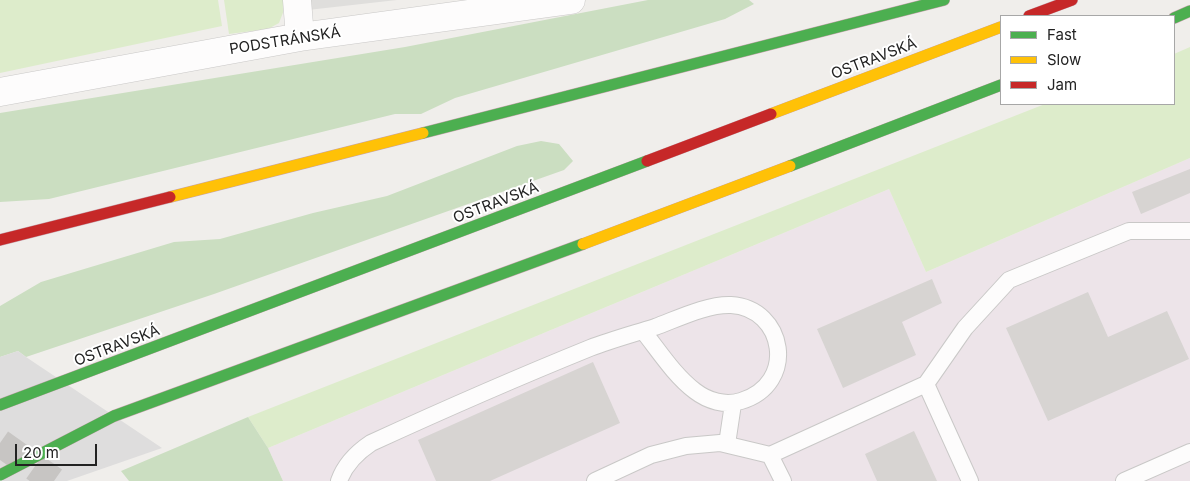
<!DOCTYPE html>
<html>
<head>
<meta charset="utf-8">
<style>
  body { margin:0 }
  #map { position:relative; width:1190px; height:481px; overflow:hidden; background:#f0eeeb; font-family:Inter,sans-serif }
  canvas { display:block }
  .legend { position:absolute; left:1000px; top:15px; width:175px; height:90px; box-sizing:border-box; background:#fff; border:1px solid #a7a7a7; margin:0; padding:6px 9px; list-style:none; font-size:15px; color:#222 }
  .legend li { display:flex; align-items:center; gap:10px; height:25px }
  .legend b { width:25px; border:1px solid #a7a7a7 }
  .scale { position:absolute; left:15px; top:444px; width:82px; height:22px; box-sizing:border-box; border:2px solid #222; border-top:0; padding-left:6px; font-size:15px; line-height:18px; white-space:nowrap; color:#222; -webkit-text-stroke:4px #fff; paint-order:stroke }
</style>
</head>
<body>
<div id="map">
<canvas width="1190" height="481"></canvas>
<ul class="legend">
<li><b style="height:6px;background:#4caf50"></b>Fast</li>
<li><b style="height:6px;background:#ffc107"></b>Slow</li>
<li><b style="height:6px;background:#c62828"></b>Jam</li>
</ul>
<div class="scale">20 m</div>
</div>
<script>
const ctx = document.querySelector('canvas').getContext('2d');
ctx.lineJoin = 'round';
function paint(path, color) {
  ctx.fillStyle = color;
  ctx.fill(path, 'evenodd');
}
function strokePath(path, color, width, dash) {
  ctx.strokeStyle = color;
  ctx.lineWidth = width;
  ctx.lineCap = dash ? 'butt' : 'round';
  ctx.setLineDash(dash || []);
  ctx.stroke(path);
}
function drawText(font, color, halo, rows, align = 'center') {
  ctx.font = font + ' Inter,sans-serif';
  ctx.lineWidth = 4;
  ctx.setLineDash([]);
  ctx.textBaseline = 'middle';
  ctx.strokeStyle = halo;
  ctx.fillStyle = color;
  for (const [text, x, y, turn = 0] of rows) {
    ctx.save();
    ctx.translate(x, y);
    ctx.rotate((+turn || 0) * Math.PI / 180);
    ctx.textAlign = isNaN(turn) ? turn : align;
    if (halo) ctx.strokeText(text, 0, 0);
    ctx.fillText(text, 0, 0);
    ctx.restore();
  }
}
const residential = new Path2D(`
  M289,0H397L290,12Z`);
const industrial = new Path2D(`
  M1190,158V481H283L268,448L889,189L926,272Z`);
const grass = new Path2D(`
  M0,0H218L222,26L0,73Z
  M224,0H283L284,10L279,23L268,29L229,34Z
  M1190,47V158L926,272L889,189L268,448L248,417L1045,104H1174V54Z`);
const forest = new Path2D(`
  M648,0H749L754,4L725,19L455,98L421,114H395L49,199L0,202V113L405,47Z
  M541,141L559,144L573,161L564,170L214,294L26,357L18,351L0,357V306L41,282L174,242L220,239L313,213L387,196L517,146Z
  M248,417L268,448L283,481H129L121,471Z`);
const pier = new Path2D(`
  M18,351L26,357L162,448L67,481H0V357Z`);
const building = new Path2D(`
  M1190,169V193L1141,214L1132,192Z
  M932,279L942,303L902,322L916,355L843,388L817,329Z
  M1088,292L1108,337L1167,311L1189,359L1048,421L1006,328Z
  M593,362L620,423L490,481H436L418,440Z
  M914,431L937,481H877L865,454Z`);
const secondaryTunnel = new Path2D(`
  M0,443L54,481`);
const lane = new Path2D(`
  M926,384L970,481
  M727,444L733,404
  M770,455L783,481
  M339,481C345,464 356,453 371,443C443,410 516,378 590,348C611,340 633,334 655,327C677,319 707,304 731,305C785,308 798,384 741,401C725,406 708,401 695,391C674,375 659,351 643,331
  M595,481L651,455L686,446L720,443L770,455L926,384L965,328L1009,280L1129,231H1190
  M1124,481L1190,452`);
const street = new Path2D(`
  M297,0L300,37
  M0,92L300,37L571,0`);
const fast = new Path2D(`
  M1174,18L1190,11
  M423,133L944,0
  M790,166L1001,85
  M0,405L647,161
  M114,416L583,244`);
const slow = new Path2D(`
  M771,114L1001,27
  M170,197L423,133
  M583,244L790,166`);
const jam = new Path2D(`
  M1029,16L1072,0
  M647,161L771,114
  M0,240L170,197`);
const fastBridge = new Path2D(`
  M0,475L114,416`);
const streetNames = [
  ["PODSTRÁNSKÁ",285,41,-9],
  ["OSTRAVSKÁ",874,59,-21],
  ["OSTRAVSKÁ",496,203,-21],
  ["OSTRAVSKÁ",117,346,-21]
];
paint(residential, '#dfdedc');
paint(industrial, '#ede4e9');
paint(grass, '#ddeccb');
paint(forest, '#cbdec1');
paint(pier, '#dedddd');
paint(building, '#d7d4d2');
strokePath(secondaryTunnel, '#c7c5c3', 28, [28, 14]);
strokePath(lane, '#c9c8c7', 18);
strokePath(street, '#c9c8c7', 29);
strokePath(fast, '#c5a2ac', 12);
strokePath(slow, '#c5a2ac', 12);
strokePath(jam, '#c5a2ac', 12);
strokePath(lane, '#fdfcfc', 16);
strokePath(street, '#fdfcfc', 28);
strokePath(fast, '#4caf50', 11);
strokePath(slow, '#ffc107', 11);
strokePath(jam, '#c62828', 11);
strokePath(fastBridge, '#c5a2ac', 12, []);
strokePath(fastBridge, '#4caf50', 11);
drawText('15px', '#222', '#fff', streetNames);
</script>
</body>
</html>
